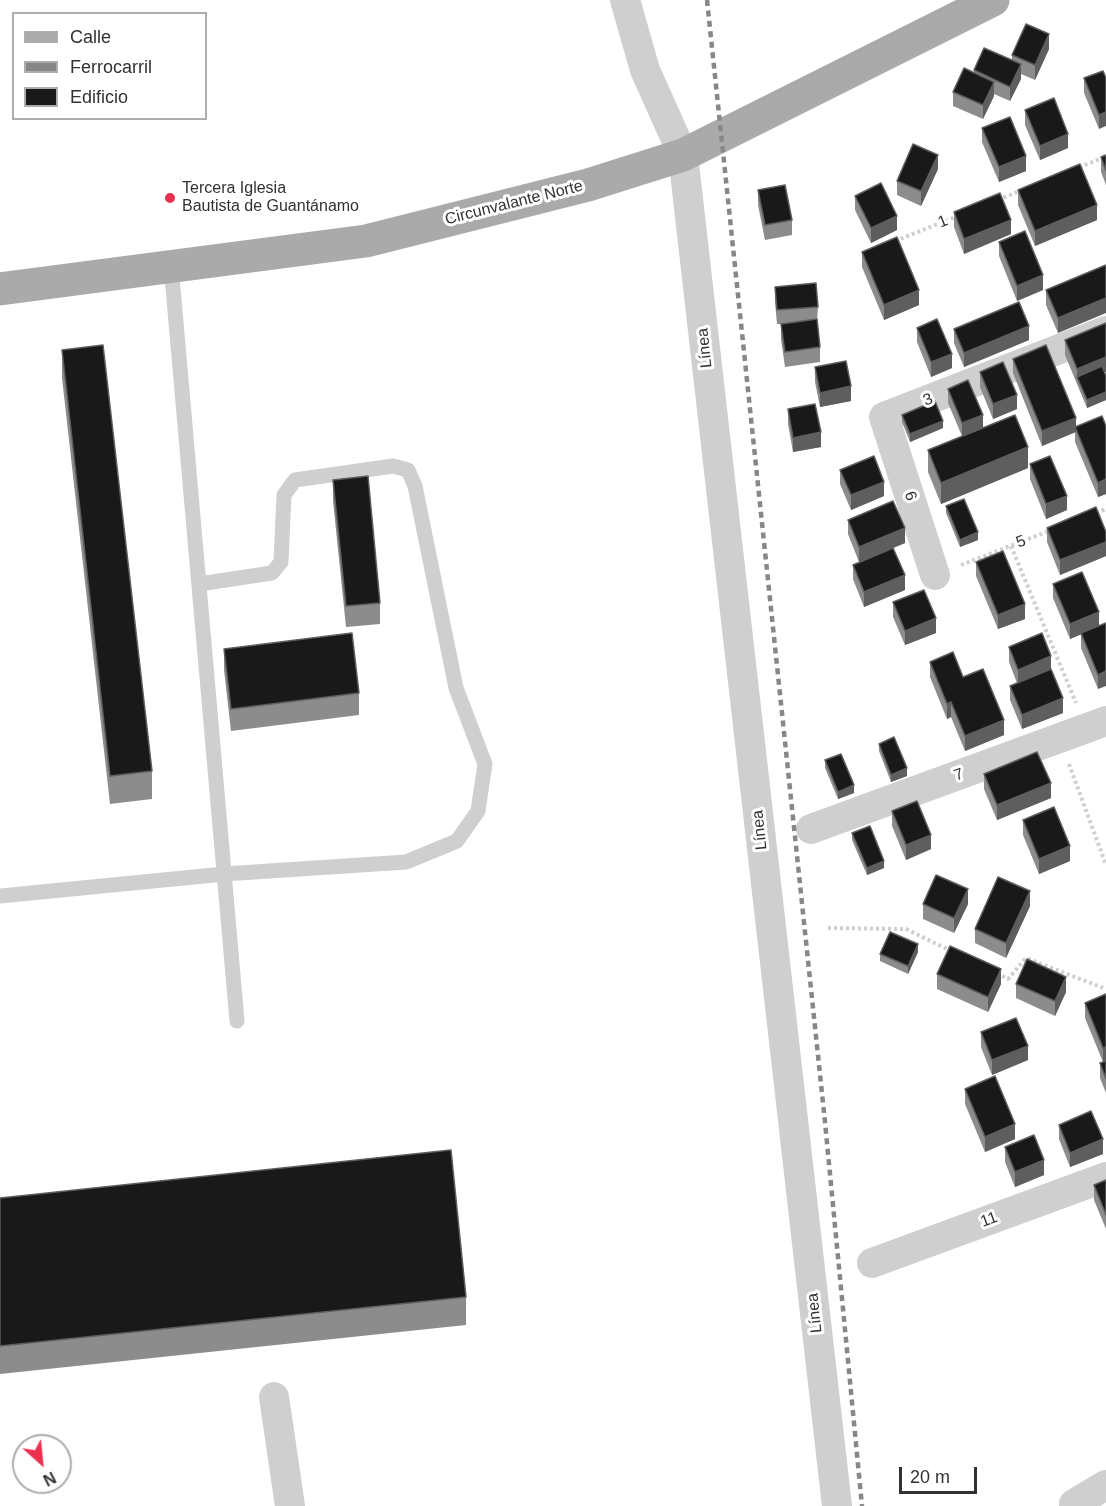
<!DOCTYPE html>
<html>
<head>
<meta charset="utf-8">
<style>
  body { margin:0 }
  #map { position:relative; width:1106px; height:1506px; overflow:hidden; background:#fff; font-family:Arial,sans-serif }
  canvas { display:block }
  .legend { position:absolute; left:12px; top:12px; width:195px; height:108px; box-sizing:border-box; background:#fff; border:2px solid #adadad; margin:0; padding:8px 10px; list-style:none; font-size:18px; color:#323232 }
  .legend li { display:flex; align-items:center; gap:12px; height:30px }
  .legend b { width:30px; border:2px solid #adadad }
  .north { position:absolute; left:12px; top:1434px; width:60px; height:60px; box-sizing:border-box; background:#fff; border:2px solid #adadad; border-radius:50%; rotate:153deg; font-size:16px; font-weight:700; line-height:24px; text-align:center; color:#323232 }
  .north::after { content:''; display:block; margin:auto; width:21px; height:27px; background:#ec3150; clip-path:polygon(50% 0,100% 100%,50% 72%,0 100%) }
  .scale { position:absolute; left:899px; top:1467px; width:78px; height:27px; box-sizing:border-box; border:3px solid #323232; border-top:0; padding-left:8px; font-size:18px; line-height:21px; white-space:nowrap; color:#323232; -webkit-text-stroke:4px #fff; paint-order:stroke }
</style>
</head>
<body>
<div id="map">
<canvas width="1106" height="1506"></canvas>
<ul class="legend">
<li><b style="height:8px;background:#aaa"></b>Calle</li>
<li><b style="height:8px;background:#878787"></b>Ferrocarril</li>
<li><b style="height:16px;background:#191919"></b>Edificio</li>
</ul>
<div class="north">N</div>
<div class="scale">20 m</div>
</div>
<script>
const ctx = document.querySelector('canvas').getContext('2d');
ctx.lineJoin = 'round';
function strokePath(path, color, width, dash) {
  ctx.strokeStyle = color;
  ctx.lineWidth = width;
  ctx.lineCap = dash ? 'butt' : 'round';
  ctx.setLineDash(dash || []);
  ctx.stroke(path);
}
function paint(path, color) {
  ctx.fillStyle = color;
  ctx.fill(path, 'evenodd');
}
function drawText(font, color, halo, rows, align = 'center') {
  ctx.font = font + ' Arial,sans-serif';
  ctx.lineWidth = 6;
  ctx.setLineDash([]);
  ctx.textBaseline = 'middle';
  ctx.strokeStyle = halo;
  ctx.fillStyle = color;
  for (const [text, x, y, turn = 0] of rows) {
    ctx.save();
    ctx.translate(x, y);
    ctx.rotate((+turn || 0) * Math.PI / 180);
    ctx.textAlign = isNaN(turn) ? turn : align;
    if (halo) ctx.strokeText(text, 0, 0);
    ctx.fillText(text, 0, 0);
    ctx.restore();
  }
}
const path = new Path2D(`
  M1079,167L1106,157
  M998,200L1022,190
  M895,241L958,216
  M1096,513L1106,509
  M1011,546L1076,703
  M961,565L1049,531
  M1069,764L1106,865
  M828,928L906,929L953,952
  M997,973L1008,979L1026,958L1106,989`);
const service = new Path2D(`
  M171,265L237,1021
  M0,896L224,874L406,862L457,841L478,811L485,764L456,688L415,486L408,470L393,466L295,480L284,495L281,562L272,573L199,584`);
const minor = new Path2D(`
  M625,0L645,70L683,155L837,1506
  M935,575L884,417L1106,331
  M811,829L1106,721
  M872,1263L1106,1177
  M274,1397L290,1506
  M1074,1506V1504L1106,1485`);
const primary = new Path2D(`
  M0,289L366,241L588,185L683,155L993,0`);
const rail = new Path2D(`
  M707,0L825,1122L862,1506`);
const wall = new Path2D(`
  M1049,49L1035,80L1021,74V79L1010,101L994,94V96L983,119L953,106V92L974,73V70L1012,61V55Z
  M1103,71L1099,129L1084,93V78Z
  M1025,110L1068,148L1040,160L1025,125Z
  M982,128L1026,171L999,182L982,142Z
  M1106,155V185L1101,172V157Z
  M938,169L921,206L897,195V181Z
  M758,190L792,220V235L765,240L758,205Z
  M1018,190L1097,220L1035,246L1018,205Z
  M855,196L897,230L871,243L855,210Z
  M954,212L1011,234L964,254L954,227Z
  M999,242L1043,290L1017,301L999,256Z
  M862,252L919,305L884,320L862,267Z
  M1106,265L1058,333L1046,305V290Z
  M775,287L818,307L817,321L820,347V362L785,367L781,339V324H777L775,302Z
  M917,328L952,368L931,377L917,342Z
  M954,329L1029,340L964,367L954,343Z
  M1065,340L1104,373L1106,376V400L1087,408L1065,355Z
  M62,350L152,771V799L110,804L62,378Z
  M1013,359L1076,427L1106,426V494L1098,497L1075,442V432L1042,446L1013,373Z
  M815,367L851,401L820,407L815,382Z
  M980,372L1017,409L993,419L980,387Z
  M948,389L983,428L1028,468L941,504L928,472V450L962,436L948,403Z
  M788,409L821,447L793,452L788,424Z
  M902,415L943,428L910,442L902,422Z
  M1030,464L1067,510L1046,519L1030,479Z
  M840,470L884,496L851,510L840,484Z
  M333,480L380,603V624L346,627L333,501Z
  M946,506L978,540L960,547L946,513Z
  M848,520L905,543L859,562L848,534Z
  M1047,528L1106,532V556L1060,575L1047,542Z
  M976,562L1025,619L998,629L976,576Z
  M853,565L905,590L864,607L853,579Z
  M1053,584L1099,612L1098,689L1081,648V634L1070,639L1053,598Z
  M893,602L936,633L905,645L893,617Z
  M1009,647L1051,669L1063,713L1022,729L1010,700V686L1017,683L1009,662Z
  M224,649L359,693V715L231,731L224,670Z
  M930,662L1004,735L965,751L951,717L947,719L930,677Z
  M879,744L907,776L891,782L879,751Z
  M825,760L854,793L838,799L825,768Z
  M984,774L1051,798L997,820L984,789Z
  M892,811L931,849L906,860L892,826Z
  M1023,820L1070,861L1039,874L1023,835Z
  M852,833L884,868L867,875L852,840Z
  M923,904H968L954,933L923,919Z
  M1030,906L1006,958L975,943V929Z
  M918,952L908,974L880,961V954Z
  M937,974L1001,984L988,1012L937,989Z
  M1016,984L1066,992L1055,1016L1016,998Z
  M1106,994V1093L1100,1078V1063L1103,1062L1085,1018V1003Z
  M981,1032L1028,1060L992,1075L981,1047Z
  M965,1089L1015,1139L985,1152L965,1104Z
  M1059,1125L1103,1154L1070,1167L1059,1139Z
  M1005,1147L1044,1175L1015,1187L1005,1162Z
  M1106,1180V1229L1094,1200V1185Z
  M0,1198L466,1297V1325L0,1374Z`);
const shadedWall = new Path2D(`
  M1049,34V49L1035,80V65Z
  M1021,64V79L1010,101V87Z
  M994,82V96L983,119V105Z
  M1106,112V126L1099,129V115Z
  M1068,134V148L1040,160V146Z
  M938,155V169L921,206V191Z
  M1026,156V171L999,182V167Z
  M1097,205V220L1035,246V231Z
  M897,216V230L871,243V228Z
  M1011,220V234L964,254V239Z
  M1043,275V290L1017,301V286Z
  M919,290V305L884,320V305Z
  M1106,298V313L1058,333V318Z
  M1029,326V340L964,367V353Z
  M952,354V368L931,377V362Z
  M1106,357V372L1079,383L1077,377V369Z
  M851,386V401L820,407V393Z
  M1106,392V400L1087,408V400Z
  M1017,395V409L993,419V404Z
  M983,415V429L962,438V423Z
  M1076,418V432L1042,446V431Z
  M943,421V428L910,442V434Z
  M821,432V447L793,452V438Z
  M1028,447V468L941,504V483Z
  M1106,479V494L1098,497V483Z
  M884,482V496L851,510V495Z
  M1067,496V510L1046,519V504Z
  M905,528V543L859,562V547Z
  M978,532V540L960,547V540Z
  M1106,542V556L1060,575V560Z
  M905,575V590L864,607V592Z
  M1025,604V619L998,629V615Z
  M1099,612V627L1070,639V624Z
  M936,618V633L905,645V631Z
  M1051,656V671L1018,685V670Z
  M1106,671V686L1098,689V675Z
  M1063,698V713L1022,729V715Z
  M951,702V717L947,719V704Z
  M1004,720V735L965,751V736Z
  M907,768V776L891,782V775Z
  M1051,783V798L997,820V805Z
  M854,785V793L838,799V792Z
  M931,835V849L906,860V845Z
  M1070,846V861L1039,874V859Z
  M884,861V868L867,875V868Z
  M968,889V904L954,933V918Z
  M1030,891V906L1006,958V943Z
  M918,944V952L908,974V966Z
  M1001,969V984L988,1012V997Z
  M1066,977V992L1055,1016V1001Z
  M1028,1046V1060L992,1075V1060Z
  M1106,1047V1061L1103,1062V1048Z
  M1015,1124V1139L985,1152V1137Z
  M1103,1139V1154L1070,1167V1153Z
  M1044,1160V1175L1015,1187V1172Z`);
const building = new Path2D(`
  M1026,24L1049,34L1035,65L1012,55Z
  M984,48L1021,64L1010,87L974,70Z
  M964,68L994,82L983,105L953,92Z
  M1103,71L1106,78V112L1099,115L1084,78Z
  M1054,98L1068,134L1040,146L1025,110Z
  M1010,117L1026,156L999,167L982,128Z
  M913,144L938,155L921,191L897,181Z
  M1106,155V171L1101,157Z
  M1080,164L1097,205L1035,231L1018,190Z
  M881,183L897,216L871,228L855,196Z
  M785,185L792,220L765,225L758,190Z
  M1000,193L1011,220L964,239L954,212Z
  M1025,231L1043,275L1017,286L999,242Z
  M897,237L919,290L884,305L862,252Z
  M1106,265V298L1058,318L1046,290Z
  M816,283L818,307L777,310L775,287Z
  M1019,302L1029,326L964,353L954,329Z
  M817,319L820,347L785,352L781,324Z
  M937,319L952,354L931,362L917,328Z
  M1106,323V357L1077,369L1065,340Z
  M103,345L152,771L110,776L62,350Z
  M1046,345L1076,418L1042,431L1013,359Z
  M846,361L851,386L820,393L815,367Z
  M1003,362L1017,395L993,404L980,372Z
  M1102,366L1106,376V392L1087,400L1077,377Z
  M968,380L983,415L962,423L948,389Z
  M935,401L943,421L910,434L902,415Z
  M815,404L821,432L793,438L788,409Z
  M1015,415L1028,447L941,483L928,450Z
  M1102,416L1106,426V479L1098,483L1075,427Z
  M874,456L884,482L851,495L840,470Z
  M1050,456L1067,496L1046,504L1030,464Z
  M368,476L380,603L346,606L333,480Z
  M964,499L978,532L960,540L946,506Z
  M893,501L905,528L859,547L848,520Z
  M1096,507L1106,532V542L1060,560L1047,528Z
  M893,548L905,575L864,592L853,565Z
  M1003,551L1025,604L998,615L976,562Z
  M1082,572L1099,612L1070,624L1053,584Z
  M924,590L936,618L905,631L893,602Z
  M1106,623V671L1098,675L1081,633Z
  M352,633L359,693L231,709L224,649Z
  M1042,633L1051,656L1018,670L1009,647Z
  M953,652L963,677L983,669L1004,720L965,736L951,702L947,704L930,662Z
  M1051,669L1063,698L1022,715L1010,686Z
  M894,737L907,768L891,775L879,744Z
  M1037,752L1051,783L997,805L984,774Z
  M841,754L854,785L838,792L825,760Z
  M917,801L931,835L906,845L892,811Z
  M1054,807L1070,846L1039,859L1023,820Z
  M870,826L884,861L867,868L852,833Z
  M936,875L968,889L954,918L923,904Z
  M998,877L1030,891L1006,943L975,929Z
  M890,932L918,944L908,966L880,954Z
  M950,946L1001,969L988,997L937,974Z
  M1027,959L1066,977L1055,1001L1016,984Z
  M1106,994V1047L1103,1048L1085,1003Z
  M1016,1018L1028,1046L992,1060L981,1032Z
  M1106,1061V1079L1100,1063Z
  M995,1076L1015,1124L985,1137L965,1089Z
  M1091,1111L1103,1139L1070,1153L1059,1125Z
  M1034,1135L1044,1160L1015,1172L1005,1147Z
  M451,1150L466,1297L0,1346V1198Z
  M1106,1180V1215L1094,1185Z`);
const markers = [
  [170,198,6,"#ec3150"]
];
const poiNames = [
  ["Tercera Iglesia",182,189],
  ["Bautista de Guantánamo",182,207]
];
const streetNames = [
  ["Circunvalante Norte",514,203,-14],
  ["1",943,222,-22],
  ["Línea",705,348,-96],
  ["3",928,400,-21],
  ["6",910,496,72],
  ["5",1021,542,-21],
  ["7",959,775,-20],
  ["Línea",760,830,-96],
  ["11",989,1220,-20],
  ["Línea",815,1313,-96]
];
strokePath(path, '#cfcfcf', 4, [3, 3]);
strokePath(service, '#cfcfcf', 15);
strokePath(minor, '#cfcfcf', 30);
strokePath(primary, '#aaa', 33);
strokePath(rail, '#878787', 4.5, [6, 4.5]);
paint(wall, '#8c8c8c');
paint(shadedWall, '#5e5e5e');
paint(building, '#191919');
strokePath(building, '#5e5e5e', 1.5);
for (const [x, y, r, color] of markers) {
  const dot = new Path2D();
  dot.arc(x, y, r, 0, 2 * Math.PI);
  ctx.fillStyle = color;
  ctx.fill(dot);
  strokePath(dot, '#fff', 2);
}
drawText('16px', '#323232', '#fff', poiNames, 'left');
drawText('16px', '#323232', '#fff', streetNames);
</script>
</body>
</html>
